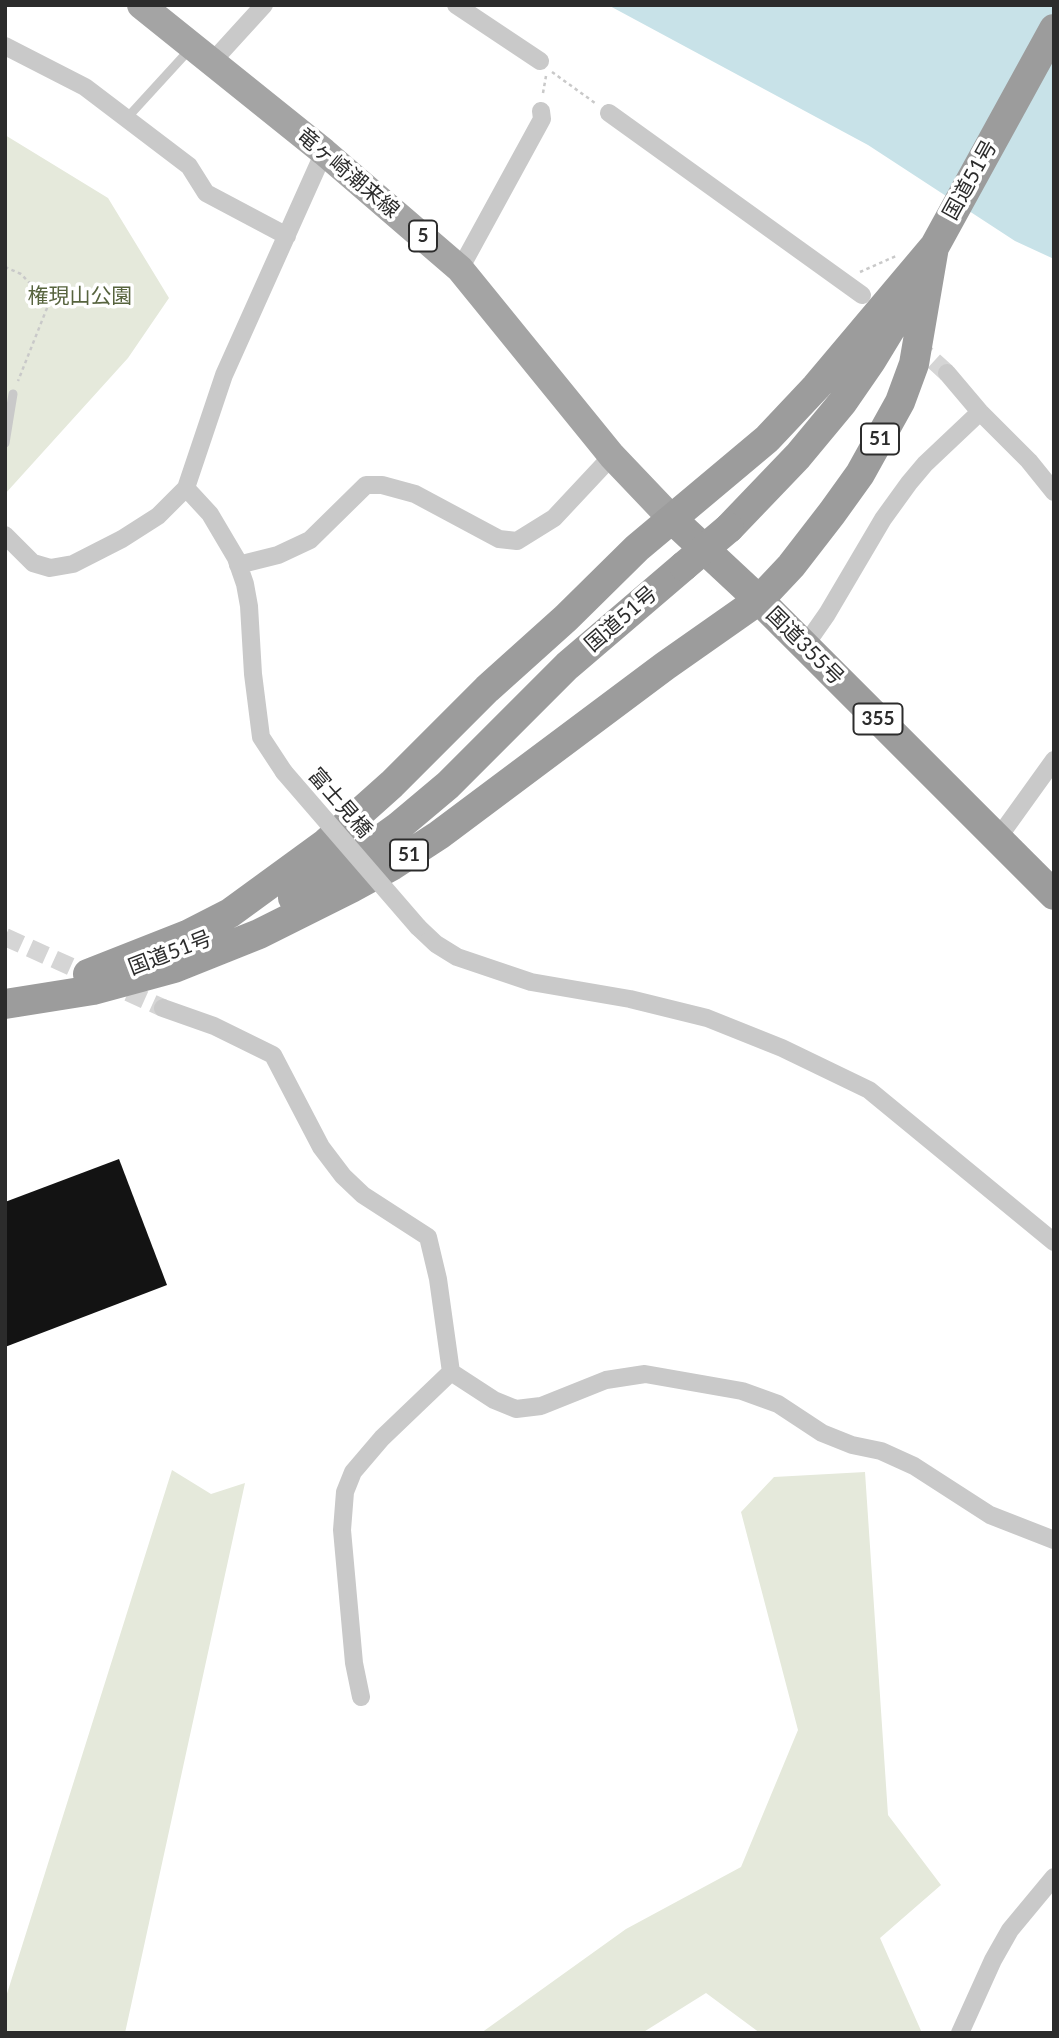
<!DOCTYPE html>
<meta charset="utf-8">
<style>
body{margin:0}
#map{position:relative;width:1059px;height:2038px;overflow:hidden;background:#fff;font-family:Lato,sans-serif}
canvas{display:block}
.frame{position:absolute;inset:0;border:7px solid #2c2c2c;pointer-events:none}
</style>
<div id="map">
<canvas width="1059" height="2038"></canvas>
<div class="frame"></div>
</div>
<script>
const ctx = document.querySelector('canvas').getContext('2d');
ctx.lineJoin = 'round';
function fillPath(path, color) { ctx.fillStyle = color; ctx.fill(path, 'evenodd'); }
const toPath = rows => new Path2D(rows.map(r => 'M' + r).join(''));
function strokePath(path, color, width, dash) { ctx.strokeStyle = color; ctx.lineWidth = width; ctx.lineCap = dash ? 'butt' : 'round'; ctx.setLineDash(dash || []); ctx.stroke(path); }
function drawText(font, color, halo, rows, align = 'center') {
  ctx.font = font + ' Lato,"Noto Sans JP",sans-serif'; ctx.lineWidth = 7; ctx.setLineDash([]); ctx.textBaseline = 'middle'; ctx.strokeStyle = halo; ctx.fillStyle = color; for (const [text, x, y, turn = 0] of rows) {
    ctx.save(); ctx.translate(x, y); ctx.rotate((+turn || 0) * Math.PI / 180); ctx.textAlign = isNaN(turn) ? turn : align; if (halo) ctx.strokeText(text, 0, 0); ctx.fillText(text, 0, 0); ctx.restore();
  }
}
fillPath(toPath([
 [5,135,108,198,169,298,128,358,5,494],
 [172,1470,211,1494,245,1483,125,2033,5,2033,5,2000],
 [865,1472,888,1815,941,1885,880,1938,922,2033,760,2033,706,1993,642,2033,481,2033,626,1929,741,1867,798,1730,741,1512,774,1477]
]), '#e5e9db');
fillPath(toPath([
 [608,5,1054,5,1054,259,1015,241,868,145]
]), '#c8e2e8');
fillPath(toPath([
 [119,1159,167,1285,5,1347,5,1202]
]), '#131313');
strokePath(toPath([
 [914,343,947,373],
 [5,937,163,1008]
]), '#d5d5d5', 18, [18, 9]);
strokePath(toPath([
 [552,72,595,103],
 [543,93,546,76],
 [5,267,21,274,49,303,18,381],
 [860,272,896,256]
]), '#c9c9c9', 2.5, [3.5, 3.5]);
strokePath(toPath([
 [126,119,191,48],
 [5,443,13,394]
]), '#c9c9c9', 9);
strokePath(toPath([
 [456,5,540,61],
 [5,46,85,87,189,166,206,193,287,236],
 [212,62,264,5],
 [609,113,862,295],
 [460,269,542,119,541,111],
 [947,373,980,412,1029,461,1054,492],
 [186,488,210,514,236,558,245,584,249,606,253,674,261,737,284,772],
 [5,535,33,563,50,568,73,564,122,539,158,516,186,488,224,375,324,152],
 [238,565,278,555,310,540,366,485,382,485,415,494,499,539,517,541,554,518,612,456],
 [804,647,827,614,883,519,909,483,925,464,980,412],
 [998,838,1054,760],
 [418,927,436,944,457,957,531,982,630,999,707,1018,782,1048,869,1090,1054,1242],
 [163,1008,214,1026,273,1055,321,1147,343,1176,363,1195,428,1237,438,1279,451,1372,494,1400,516,1409,541,1406,606,1380,645,1374,742,1391,778,1404,822,1433,852,1445,881,1451,914,1466,990,1515,1054,1540],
 [361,1697,354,1663,342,1530,345,1492,353,1472,382,1438,451,1372],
 [960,2033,993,1960,1010,1930,1054,1877]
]), '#c9c9c9', 18);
strokePath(toPath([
 [141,5,324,152,460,269,612,456,672,519]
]), '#a4a4a4', 28);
strokePath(toPath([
 [926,262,1054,29],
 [672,519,759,600,1054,895],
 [729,528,798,456,842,403,871,361,902,310],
 [293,898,348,863,398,827,448,785,567,666,684,566],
 [88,974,187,935,230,913,326,843,392,784,487,689,566,618,637,548,767,439,816,387,934,247],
 [5,1004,93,990,174,968,259,934,351,888,393,865,439,835,665,666,759,600,791,566,832,513,860,474,900,402,914,364,934,247]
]), '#9c9c9c', 30);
strokePath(toPath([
 [284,772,418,927]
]), '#c9c9c9', 18);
strokePath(toPath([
 [684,566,729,528]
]), '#9c9c9c', 30);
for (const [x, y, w] of [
 [423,236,28],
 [880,439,38],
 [878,719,49],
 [409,855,38]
]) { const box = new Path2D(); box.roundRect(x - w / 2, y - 15.5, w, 31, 5); ctx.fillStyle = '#fff'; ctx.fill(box); strokePath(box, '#2c2c2c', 2); }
drawText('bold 19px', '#2c2c2c', null, [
 ["5",423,236],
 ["51",880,439],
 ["355",878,719],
 ["51",409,855]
]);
drawText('21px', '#2c2c2c', '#fff', [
 ["竜ヶ崎潮来線",348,173,40],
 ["国道51号",970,180,-61],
 ["国道51号",621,619,-41],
 ["国道355号",805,646,45],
 ["富士見橋",340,803,49],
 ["国道51号",170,953,-21]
]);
drawText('21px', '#57643e', '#fff', [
 ["権現山公園",80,296]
]);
</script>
